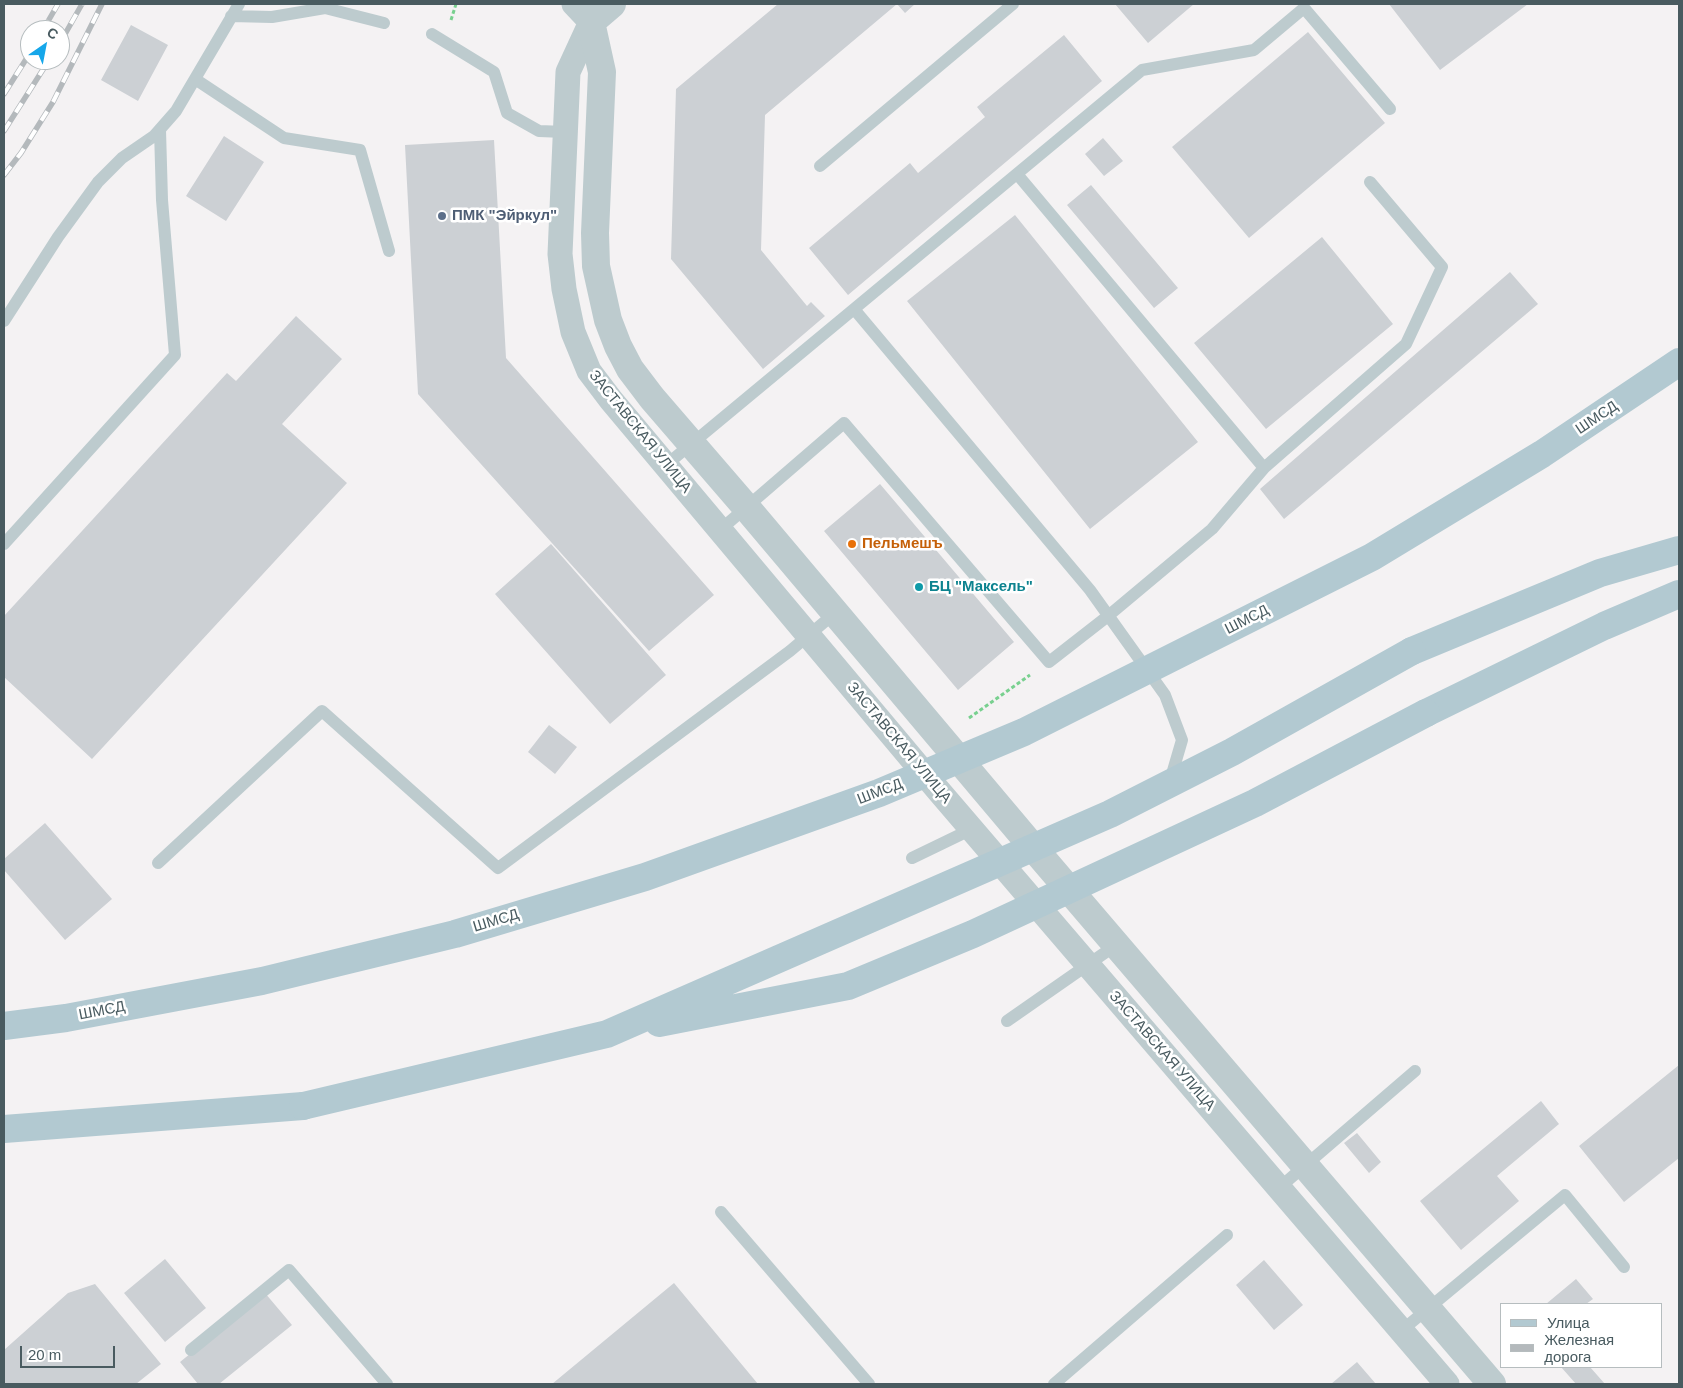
<!DOCTYPE html>
<meta charset="utf-8">
<style>
body{margin:0}
#map{position:relative;width:1683px;height:1388px;overflow:hidden;background:#f4f2f3;font-family:Arial,sans-serif}
canvas{display:block}
.frame{position:absolute;inset:0;border:5px solid #495b60;pointer-events:none}
.legend{position:absolute;left:1500px;top:1303px;width:162px;height:65px;box-sizing:border-box;background:#fff;border:1px solid #b6bdbf;margin:0;padding:6px 9px;list-style:none;font-size:15px;color:#495b60}
.legend li{display:flex;align-items:center;gap:10px;height:25px}
.legend b{width:25px;border:1px solid #b6bdbf}
.north{position:absolute;left:20px;top:20px;width:50px;height:50px;box-sizing:border-box;background:#fff;border:1px solid #b6bdbf;border-radius:50%;rotate:33deg;font-size:14px;font-weight:700;line-height:20px;text-align:center;color:#495b60}
.north::after{content:'';display:block;margin:auto;width:18px;height:22px;background:#16a7ea;clip-path:polygon(50% 0,100% 100%,50% 72%,0 100%)}
.scale{position:absolute;left:20px;top:1346px;width:95px;height:22px;box-sizing:border-box;border:2px solid #495b60;border-top:0;padding-left:6px;font-size:15px;line-height:18px;white-space:nowrap;color:#495b60;-webkit-text-stroke:4px #fff;paint-order:stroke}
</style>
<div id="map">
<canvas width="1683" height="1388"></canvas>
<div class="frame"></div>
<ul class="legend">
<li><b style="height:6px;background:#b2c9d1"></b>Улица</li>
<li><b style="height:6px;background:#b4b9bc"></b>Железная дорога</li>
</ul>
<div class="north">С</div>
<div class="scale">20 m</div>
</div>
<script>
const ctx = document.querySelector('canvas').getContext('2d');
ctx.lineJoin = 'round';
function fillPath(path, color) { ctx.fillStyle = color; ctx.fill(path, 'evenodd'); }
const toPath = rows => new Path2D(rows.map(r => 'M' + r).join(''));
function strokePath(path, color, width, dash) { ctx.strokeStyle = color; ctx.lineWidth = width; ctx.lineCap = dash ? 'butt' : 'round'; ctx.setLineDash(dash || []); ctx.stroke(path); }
function drawText(font, color, halo, rows, align = 'center') {
  ctx.font = font + ' Arial,sans-serif'; ctx.lineWidth = 5; ctx.setLineDash([]); ctx.textBaseline = 'middle'; ctx.strokeStyle = halo; ctx.fillStyle = color; for (const [text, x, y, turn = 0] of rows) {
    ctx.save(); ctx.translate(x, y); ctx.rotate((+turn || 0) * Math.PI / 180); ctx.textAlign = isNaN(turn) ? turn : align; if (halo) ctx.strokeText(text, 0, 0); ctx.fillText(text, 0, 0); ctx.restore();
  }
}
fillPath(toPath([
 [778,4,897,4,765,115,761,250,807,306,811,302,825,316,763,369,671,259,676,89],
 [897,4,915,4,905,13],
 [1115,4,1194,4,1148,43],
 [1389,4,1528,4,1440,70],
 [131,25,168,45,138,101,101,80],
 [1308,32,1385,123,1249,238,1172,147],
 [1064,35,1102,81,848,295,809,248,910,163,918,173,985,117,977,107],
 [224,136,264,162,226,221,186,196],
 [1103,138,1123,161,1104,176,1085,154],
 [494,140,506,358,714,595,649,651,418,394,405,145],
 [1091,185,1178,288,1154,308,1067,205],
 [1015,215,1198,442,1090,529,907,301],
 [1322,237,1393,324,1266,429,1194,343],
 [1510,272,1538,304,1284,519,1260,489],
 [296,316,342,359,282,424,347,483,92,759,4,677,4,616,227,373,236,381],
 [880,484,1014,642,958,690,824,531],
 [551,544,666,675,610,724,495,594],
 [549,725,577,747,555,774,528,752],
 [45,823,112,899,65,940,4,870,4,859],
 [1679,1065,1679,1158,1624,1202,1579,1146],
 [1541,1101,1559,1124,1497,1176,1519,1201,1461,1250,1420,1201],
 [1357,1133,1381,1162,1369,1173,1344,1143],
 [165,1259,206,1308,165,1342,124,1293],
 [1264,1260,1303,1305,1274,1330,1236,1285],
 [1576,1279,1593,1299,1586,1304,1546,1304],
 [674,1283,758,1384,552,1384],
 [95,1284,161,1364,136,1384,4,1384,4,1350,68,1293],
 [265,1293,292,1325,219,1384,198,1384,180,1362],
 [1357,1362,1376,1384,1331,1384],
 [1561,1367,1590,1367,1605,1384,1576,1384]
]), '#ccd0d4');
strokePath(toPath([
 [451,20,456,4],
 [969,718,1030,675]
]), '#78d08f', 3, [4, 2.5]);
strokePath(toPath([
 [231,16,272,17,325,8,384,23],
 [432,34,494,72,507,113,539,131,565,132],
 [195,79,284,138,360,150,389,251],
 [820,166,1013,4],
 [1017,174,1264,468],
 [854,309,1090,590,1165,695,1182,740,1170,781],
 [4,321,58,237,98,182,122,158,154,136,176,111,239,4],
 [666,465,1142,70,1254,50,1304,8,1390,109],
 [720,530,844,423,1049,662,1108,616,1212,529,1264,468,1406,344,1442,267,1370,182],
 [4,544,175,355,162,200,160,130],
 [912,858,972,829],
 [158,863,322,711,498,868,790,651,835,613],
 [1007,1021,1116,945],
 [1279,1188,1415,1071],
 [721,1212,869,1384],
 [1401,1331,1565,1195,1624,1267],
 [191,1350,289,1270,387,1384],
 [1054,1384,1227,1235]
]), '#bdcbce', 12);
strokePath(toPath([
 [574,4,591,22,568,72,560,254,564,289,573,332,589,371,611,400,938,790,1447,1384]
]), '#bdcbce', 25);
strokePath(toPath([
 [612,4,591,22,602,72,595,233,596,266,608,320,618,346,630,369,652,398,746,507,1036,851,1492,1384]
]), '#bdcbce', 28);
strokePath(toPath([
 [1412,651,1600,573,1679,550],
 [1426,713,1604,626,1679,594],
 [4,1129,303,1106]
]), '#b2c9d1', 28);
const rail = toPath([
 [43,30,58,4],
 [60,43,82,4],
 [4,94,30,53],
 [4,131,49,60],
 [4,175,21,153,53,102,102,4]
]);
strokePath(rail, '#b4b9bc', 5.5);
strokePath(rail, '#fff', 4, [11]);
strokePath(toPath([
 [659,1023,848,986,973,934,1255,803,1426,713],
 [4,1026,66,1018,262,981,455,934,645,877,879,793,1024,732,1372,557,1542,454,1679,362],
 [303,1106,607,1034,1110,814,1232,752,1412,651]
]), '#b2c9d1', 28);
for (const [x, y, r, color] of [
 [442,216,5,"#5c6f8a"],
 [852,544,5,"#e8710a"],
 [919,587,5,"#0f9aa8"]
]) { const dot = new Path2D(); dot.arc(x, y, r, 0, 2 * Math.PI); ctx.fillStyle = color; ctx.fill(dot); strokePath(dot, '#fff', 2); }
drawText('bold 15px', '#4e5e75', '#fff', [
 ["ПМК \"Эйркул\"",452,216]
], 'left');
drawText('15px', '#495b60', '#fff', [
 ["ШМСД",1597,418,-34],
 ["ЗАСТАВСКАЯ УЛИЦА",640,432,51],
 ["ШМСД",1247,620,-27],
 ["ЗАСТАВСКАЯ УЛИЦА",899,743,50],
 ["ШМСД",880,792,-21],
 ["ШМСД",496,921,-17],
 ["ШМСД",102,1011,-11],
 ["ЗАСТАВСКАЯ УЛИЦА",1162,1051,49]
]);
drawText('bold 15px', '#c56008', '#fff', [
 ["Пельмешъ",862,544]
], 'left');
drawText('bold 15px', '#0d838f', '#fff', [
 ["БЦ \"Максель\"",929,587]
], 'left');
</script>
